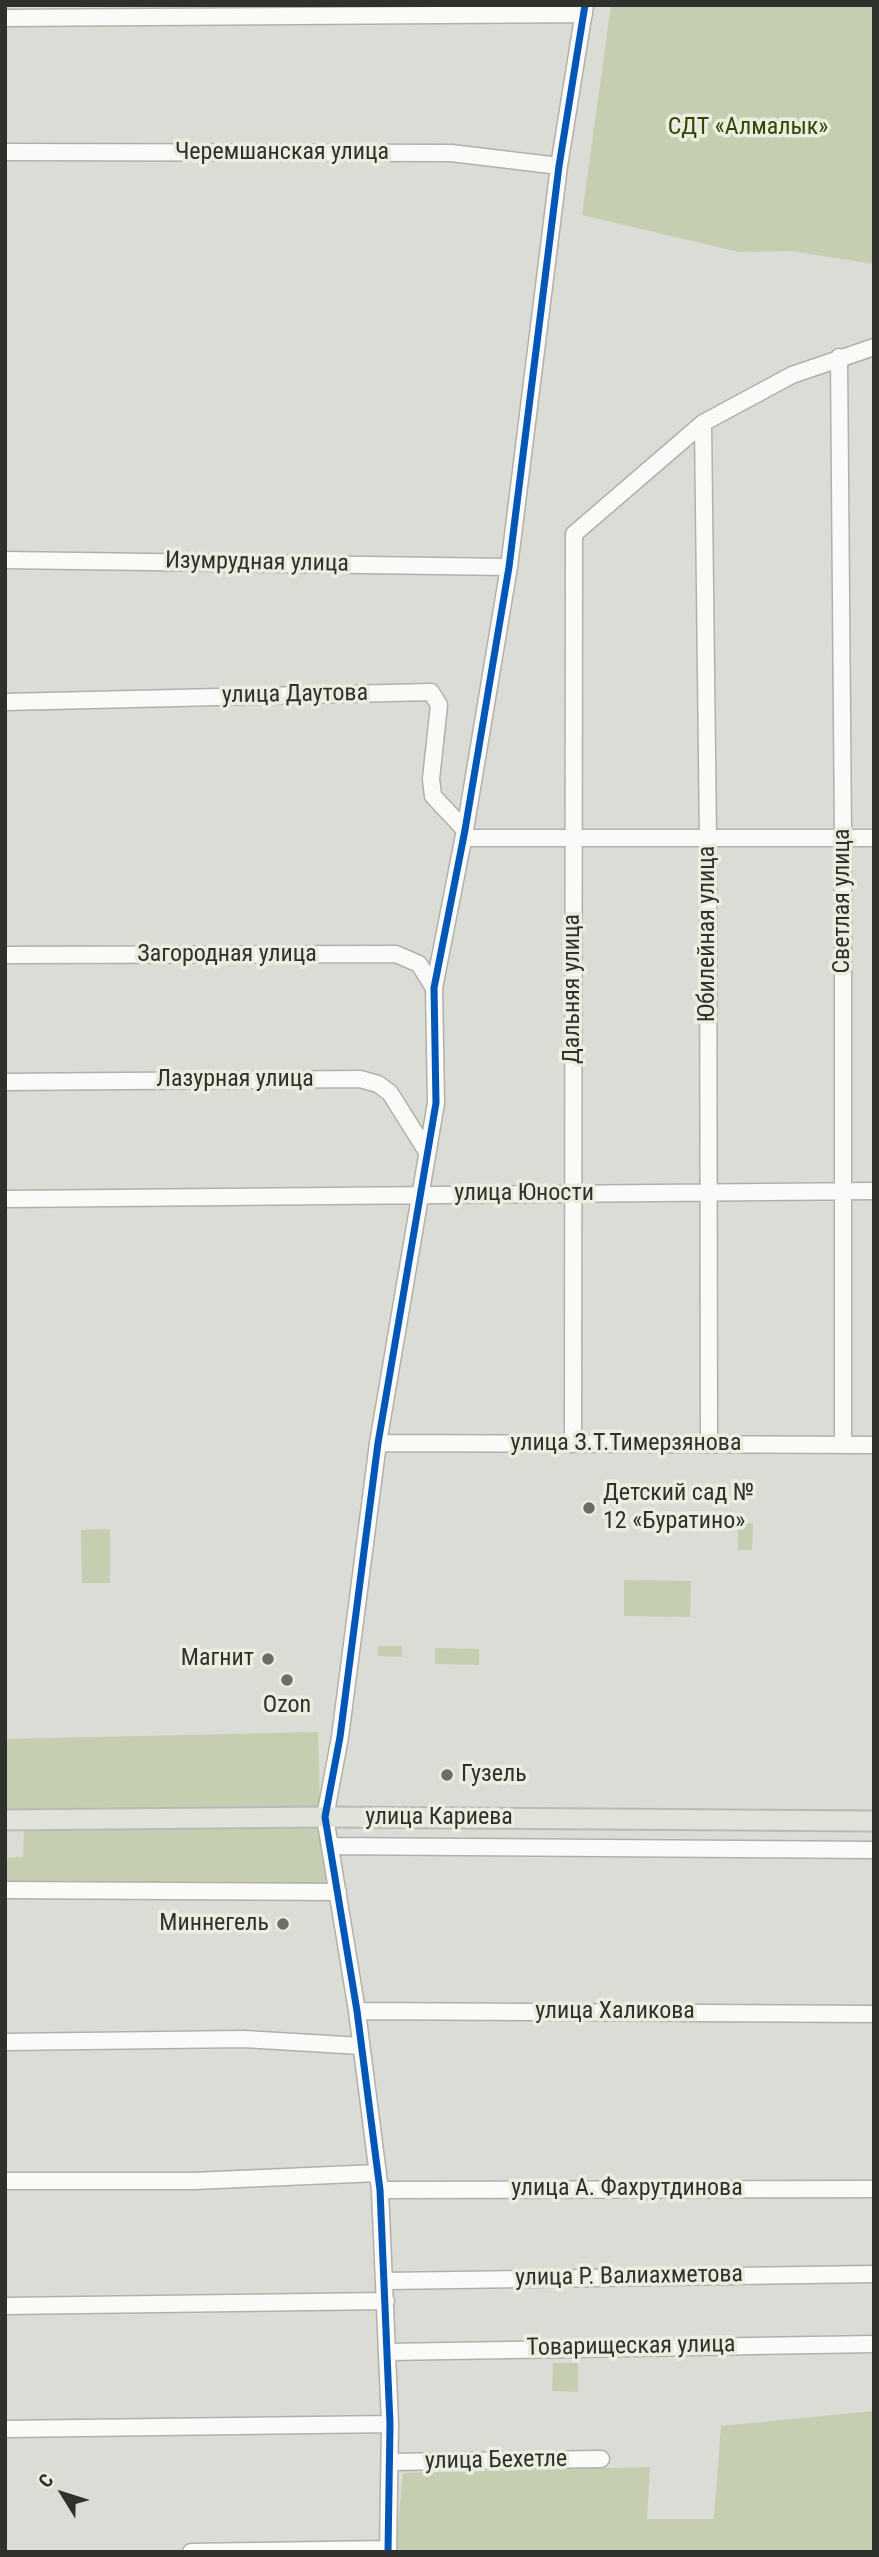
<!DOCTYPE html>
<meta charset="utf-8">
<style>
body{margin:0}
#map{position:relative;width:879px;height:2557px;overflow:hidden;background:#dbdcd6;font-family:"Roboto Condensed",sans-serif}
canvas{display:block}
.frame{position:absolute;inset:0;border:7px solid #2f312c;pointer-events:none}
.north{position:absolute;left:28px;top:2459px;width:70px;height:70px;-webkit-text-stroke:5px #e9eedf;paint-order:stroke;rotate:308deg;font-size:19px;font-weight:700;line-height:28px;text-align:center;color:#2f312c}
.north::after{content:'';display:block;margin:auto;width:24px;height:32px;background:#2f312c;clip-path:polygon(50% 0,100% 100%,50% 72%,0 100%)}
</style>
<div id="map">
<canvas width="879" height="2557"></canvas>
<div class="frame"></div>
<div class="north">С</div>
</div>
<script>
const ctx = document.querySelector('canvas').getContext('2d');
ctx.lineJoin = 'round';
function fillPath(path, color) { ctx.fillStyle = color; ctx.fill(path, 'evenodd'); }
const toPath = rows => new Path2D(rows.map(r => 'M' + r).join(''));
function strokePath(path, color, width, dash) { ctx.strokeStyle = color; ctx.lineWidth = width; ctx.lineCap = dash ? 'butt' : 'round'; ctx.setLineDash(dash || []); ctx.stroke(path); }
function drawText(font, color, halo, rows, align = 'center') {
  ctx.font = font + ' "Roboto Condensed",sans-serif'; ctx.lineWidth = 7; ctx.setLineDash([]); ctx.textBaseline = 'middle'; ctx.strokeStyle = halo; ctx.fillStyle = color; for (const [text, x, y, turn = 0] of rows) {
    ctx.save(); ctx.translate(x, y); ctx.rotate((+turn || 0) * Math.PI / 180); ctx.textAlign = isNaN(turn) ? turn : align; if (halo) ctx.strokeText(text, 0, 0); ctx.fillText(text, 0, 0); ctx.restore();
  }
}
fillPath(toPath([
 [611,5,874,5,874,264,791,251,739,252,582,215],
 [738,1523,753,1523,752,1550,738,1550],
 [110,1529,110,1583,82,1583,81,1530],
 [624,1580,691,1581,690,1617,624,1616],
 [378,1646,402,1646,402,1657,378,1656],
 [435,1648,479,1649,479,1665,435,1664],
 [318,1732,320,1808,5,1810,5,1739],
 [319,1826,331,1884,53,1885,5,1882,5,1858,23,1857,24,1830],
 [553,2363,578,2363,578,2392,552,2391],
 [874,2411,874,2552,395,2552,403,2473,650,2467,647,2519,714,2519,721,2426]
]), '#c6ceb2');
const minor = toPath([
 [5,18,584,14],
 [5,152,451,153,559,166],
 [839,357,843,838,843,1445],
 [703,423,708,839,709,1444],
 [5,560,509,567],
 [5,702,431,692,439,705,431,779,433,796,465,830],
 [464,838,874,838],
 [5,955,396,954,419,964,434,988],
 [5,1082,360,1079,378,1084,390,1093,427,1152],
 [5,1199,874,1191],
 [378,1443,874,1445],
 [573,1444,574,534,703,423,792,375,874,347],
 [330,1846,874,1850],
 [5,1890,338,1892],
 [357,2011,874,2014],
 [5,2042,244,2039,361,2046],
 [5,2181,193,2181,378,2173],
 [380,2190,874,2189],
 [385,2281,874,2274],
 [5,2306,386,2301],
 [388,2352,874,2344],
 [5,2429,390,2424],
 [390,2462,601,2459],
 [191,2552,388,2549],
 [388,2552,390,2424,380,2190,357,2011,325,1817,340,1737,378,1443,436,1103,434,988,465,830,509,567,559,166,585,5]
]);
const major = toPath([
 [5,1820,325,1817,874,1821]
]);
strokePath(minor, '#b0b1ac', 19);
strokePath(major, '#b9bab7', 23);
strokePath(minor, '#fafaf9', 16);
strokePath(major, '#e0e3d9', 19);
strokePath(toPath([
 [388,2552,390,2424,380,2190,357,2011,325,1817,340,1737,378,1443,436,1103,434,988,465,830,509,567,559,166,585,5]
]), '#0057b8', 7);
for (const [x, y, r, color] of [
 [589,1508,7,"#6b6d68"],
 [268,1659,7,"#6b6d68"],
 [287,1680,7,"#6b6d68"],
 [447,1775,7,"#6b6d68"],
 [283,1924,7,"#6b6d68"]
]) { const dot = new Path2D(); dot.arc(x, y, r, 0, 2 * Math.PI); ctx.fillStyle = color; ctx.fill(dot); strokePath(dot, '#e9eedf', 2.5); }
drawText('24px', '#374408', '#e9eedf', [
 ["СДТ «Алмалык»",748,128]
]);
drawText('24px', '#2f312c', '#e9eedf', [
 ["Черемшанская улица",282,153],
 ["Изумрудная улица",257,563,1],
 ["улица Даутова",295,695,-1],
 ["Светлая улица",843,901,-90],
 ["Юбилейная улица",708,934,-90],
 ["Загородная улица",227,955],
 ["Дальняя улица",573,989,-90],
 ["Лазурная улица",235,1080],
 ["улица Юности",524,1194],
 ["улица З.Т.Тимерзянова",626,1444],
 ["улица Кариева",439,1818],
 ["улица Халикова",615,2012],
 ["улица А. Фахрутдинова",627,2189],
 ["улица Р. Валиахметова",629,2277,-1],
 ["Товарищеская улица",631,2347,-1],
 ["улица Бехетле",496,2461,-1]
]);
drawText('24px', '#2f312c', '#e9eedf', [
 ["Детский сад №",603,1494],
 ["12 «Буратино»",603,1522],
 ["Магнит",254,1659,"right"],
 ["Ozon",287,1706,"center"],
 ["Гузель",461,1775],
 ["Миннегель",269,1924,"right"]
], 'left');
</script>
